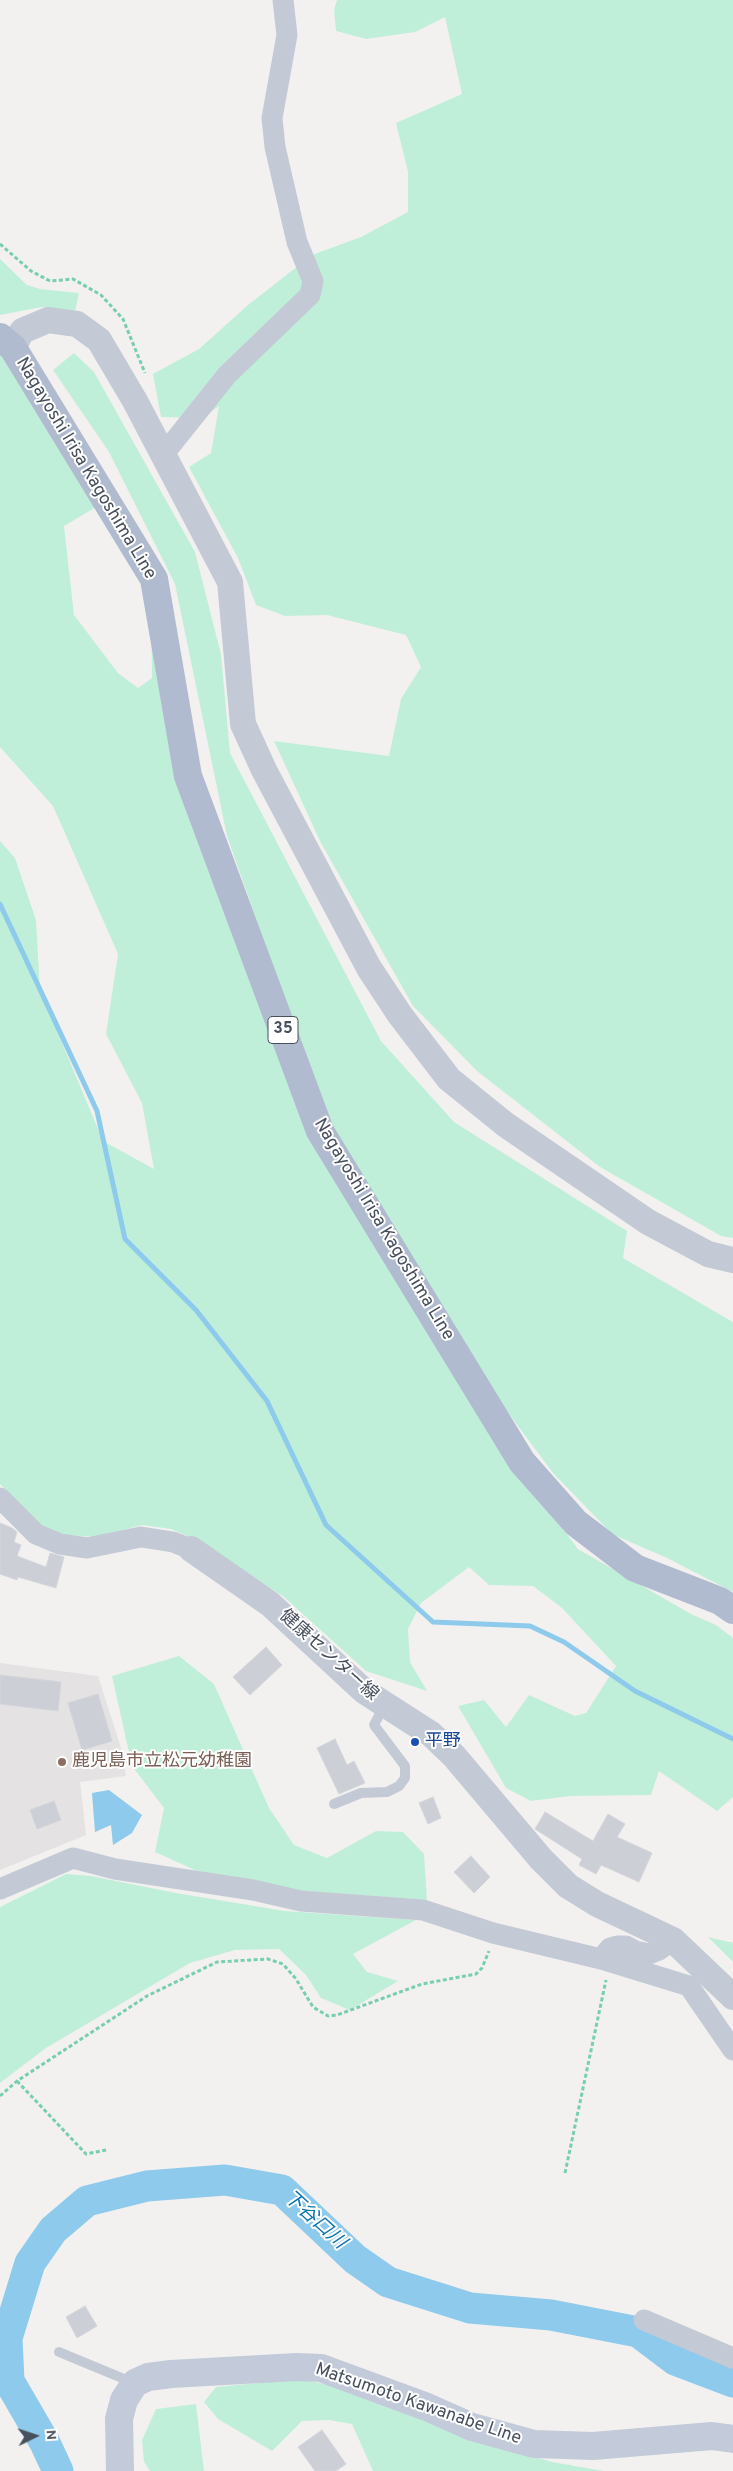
<!DOCTYPE html>
<meta charset="utf-8">
<style>
body{margin:0}
#map{position:relative;width:733px;height:2471px;overflow:hidden;background:#f3f1f0;font-family:Overpass,sans-serif}
canvas{display:block}
.north{position:absolute;left:10px;top:2411px;width:50px;height:50px;-webkit-text-stroke:4px #fff;paint-order:stroke;rotate:86deg;font-size:14px;font-weight:700;line-height:20px;text-align:center;color:#48505e}
.north::after{content:'';display:block;margin:auto;width:18px;height:22px;background:#48505e;clip-path:polygon(50% 0,100% 100%,50% 72%,0 100%)}
</style>
<div id="map">
<canvas width="733" height="2471"></canvas>
<div class="north">N</div>
</div>
<script>
const ctx = document.querySelector('canvas').getContext('2d');
ctx.lineJoin = 'round';
function fillPath(path, color) { ctx.fillStyle = color; ctx.fill(path, 'evenodd'); }
const toPath = rows => new Path2D(rows.map(r => 'M' + r).join(''));
function strokePath(path, color, width, dash) { ctx.strokeStyle = color; ctx.lineWidth = width; ctx.lineCap = dash ? 'butt' : 'round'; ctx.setLineDash(dash || []); ctx.stroke(path); }
function drawText(font, color, halo, rows, align = 'center') {
  ctx.font = font + ' Overpass,"Noto Sans JP",sans-serif'; ctx.lineWidth = 4; ctx.setLineDash([]); ctx.textBaseline = 'middle'; ctx.strokeStyle = halo; ctx.fillStyle = color; for (const [text, x, y, turn = 0] of rows) {
    ctx.save(); ctx.translate(x, y); ctx.rotate((+turn || 0) * Math.PI / 180); ctx.textAlign = isNaN(turn) ? turn : align; if (halo) ctx.strokeText(text, 0, 0); ctx.fillText(text, 0, 0); ctx.restore();
  }
}
fillPath(toPath([
 [0,1663,98,1676,121,1748,126,1776,80,1782,86,1835,0,1870]
]), '#e4e2e2');
fillPath(toPath([
 [337,0,733,0,733,1238,721,1236,600,1167,477,1071,413,1006,321,843,274,741,389,756,401,699,421,667,406,635,327,615,285,616,256,605,238,558,189,467,211,453,219,406,203,418,161,417,153,374,199,349,248,305,312,255,361,237,408,212,408,172,396,123,462,94,445,17,415,32,366,39,336,31,334,10],
 [0,259,27,285,40,289,79,293,75,311,42,307,0,315],
 [0,350,98,506,64,526,74,615,118,673,138,688,152,678,151,597,180,784,315,1148,495,1437,578,1549,691,1614,716,1625,733,1638,733,1797,717,1811,659,1771,651,1795,570,1796,531,1801,506,1788,458,1706,484,1700,506,1727,529,1695,575,1716,586,1713,616,1666,562,1608,533,1586,489,1585,469,1567,421,1603,408,1629,410,1662,427,1691,366,1671,284,1597,197,1540,171,1529,142,1525,96,1537,66,1535,38,1524,0,1484,0,841,15,858,36,920,40,990,103,1141,154,1169,142,1103,106,1034,118,954,53,806,0,747],
 [74,353,94,372,195,552,221,654,230,753,381,1041,454,1122,627,1231,623,1258,733,1322,733,1592,667,1558,612,1534,553,1473,471,1363,326,1118,227,836,175,584,109,452,53,370],
 [179,1656,214,1684,269,1808,294,1845,327,1858,376,1831,403,1832,424,1854,427,1900,303,1891,197,1871,155,1852,164,1808,132,1766,112,1676],
 [66,1874,91,1876,176,1893,285,1911,416,1920,353,1954,367,1972,398,1981,350,2010,321,1998,306,1975,279,1949,235,1950,190,1963,46,2048,0,2083,0,1907],
 [708,1937,733,1943,733,1962],
 [301,2379,347,2389,472,2438,552,2462,604,2471,373,2471,352,2424,329,2420,302,2421,272,2451,218,2419,204,2402,216,2387],
 [196,2404,204,2471,150,2471,144,2462,142,2440,156,2409]
]), '#c0efd9');
fillPath(toPath([
 [109,1790,142,1815,132,1833,113,1845,111,1825,95,1832,92,1793]
]), '#8dcaec');
strokePath(toPath([
 [0,904,97,1111,125,1239,196,1310,267,1401,326,1525,433,1622,530,1626,564,1642,635,1691,733,1739]
]), '#8dcaec', 5);
strokePath(toPath([
 [58,2471,45,2443,9,2381,7,2338,30,2263,53,2230,87,2201,147,2186,225,2180,282,2190,355,2259,388,2282,470,2308,551,2315,638,2332,675,2360,733,2382]
]), '#8dcaec', 31);
const building = toPath([
 [0,1523,12,1528,17,1532,14,1542,21,1545,17,1556,46,1567,50,1553,64,1557,56,1588,18,1577,17,1580,0,1574,0,1523],
 [266,1647,282,1665,250,1695,233,1677,266,1647],
 [0,1675,61,1682,58,1711,0,1704,0,1675],
 [98,1694,112,1741,82,1750,68,1703,98,1694],
 [335,1739,347,1765,354,1761,365,1783,339,1794,317,1748,335,1739],
 [433,1797,441,1818,428,1824,419,1803,433,1797],
 [54,1801,61,1820,37,1829,30,1810,54,1801],
 [545,1812,593,1841,608,1814,625,1824,617,1837,652,1853,639,1882,601,1865,596,1874,579,1865,582,1859,535,1829,545,1812],
 [471,1856,490,1877,474,1893,454,1872,471,1856],
 [85,2306,97,2326,77,2338,66,2317,85,2306],
 [322,2430,346,2464,336,2471,315,2471,298,2447,322,2430]
]);
fillPath(building, '#cccfd6');
strokePath(building, '#d4d5dc', 1);
strokePath(toPath([
 [0,244,31,271,50,281,73,279,101,295,123,319,145,373],
 [17,2081,86,2154,106,2150],
 [0,2096,17,2081,147,1996,217,1962,268,1959,283,1964,296,1979,313,2007,328,2016,337,2015,422,1984,476,1974,482,1968,489,1951],
 [565,2173,606,1980]
]), '#77ceb0', 3, [4, 2.5]);
strokePath(toPath([
 [334,1804,361,1793,387,1792,399,1786,405,1778,405,1766,374,1725,384,1706],
 [59,2352,134,2383]
]), '#c4cad5', 10);
strokePath(toPath([
 [163,455,227,375,310,295,313,281,297,242,275,147,272,118,287,35,283,0],
 [0,1498,36,1534,60,1544,87,1548,141,1537,173,1542,191,1549],
 [0,1889,73,1858,115,1869,253,1890,301,1901,423,1910,493,1933,601,1959,689,1986,733,2050],
 [601,1959,610,1948,617,1946,626,1946,635,1951,649,1954,659,1950,673,1940],
 [644,2320,733,2358]
]), '#c4cad5', 21);
strokePath(toPath([
 [13,348,22,331,48,320,77,324,99,340,135,401,230,582,243,724,264,770,369,968,400,1015,449,1079,506,1125,648,1222,708,1254,733,1260],
 [191,1549,270,1604,364,1691,431,1734,454,1756,541,1859,568,1886,597,1904,673,1940,733,1997]
]), '#c4cad5', 26);
strokePath(toPath([
 [120,2471,119,2419,124,2400,135,2383,148,2377,171,2374,297,2367,321,2368,427,2407,472,2427,534,2444,593,2446,712,2436,733,2439]
]), '#c3cad9', 28);
strokePath(toPath([
 [0,337,13,348,154,579,188,776,320,1131,522,1462,576,1523,635,1568,720,1601,733,1610]
]), '#b0bbcf', 28);
for (const [x, y, r, color] of [
 [415,1742,5,"#1a4fb4"],
 [62,1762,5,"#8d6e63"]
]) { const dot = new Path2D(); dot.arc(x, y, r, 0, 2 * Math.PI); ctx.fillStyle = color; ctx.fill(dot); strokePath(dot, '#fff', 2); }
for (const [x, y, w] of [
 [283,1030,30]
]) { const box = new Path2D(); box.roundRect(x - w / 2, y - 13.5, w, 27, 4); ctx.fillStyle = '#fff'; ctx.fill(box); strokePath(box, '#48505e', 1); }
drawText('bold 16px', '#48505e', null, [
 ["35",283,1030]
]);
drawText('18px', '#48505e', '#fff', [
 ["Nagayoshi Irisa Kagoshima Line",85,469,59],
 ["Nagayoshi Irisa Kagoshima Line",383,1230,59],
 ["健康センター線",328,1656,42],
 ["Matsumoto Kawanabe Line",418,2405,19]
]);
drawText('18px', '#164399', '#fff', [
 ["平野",425,1742]
], 'left');
drawText('18px', '#785e54', '#fff', [
 ["鹿児島市立松元幼稚園",72,1762]
], 'left');
drawText('italic 19px', '#0d74ac', '#fff', [
 ["下谷口川",314,2221,42]
]);
</script>
